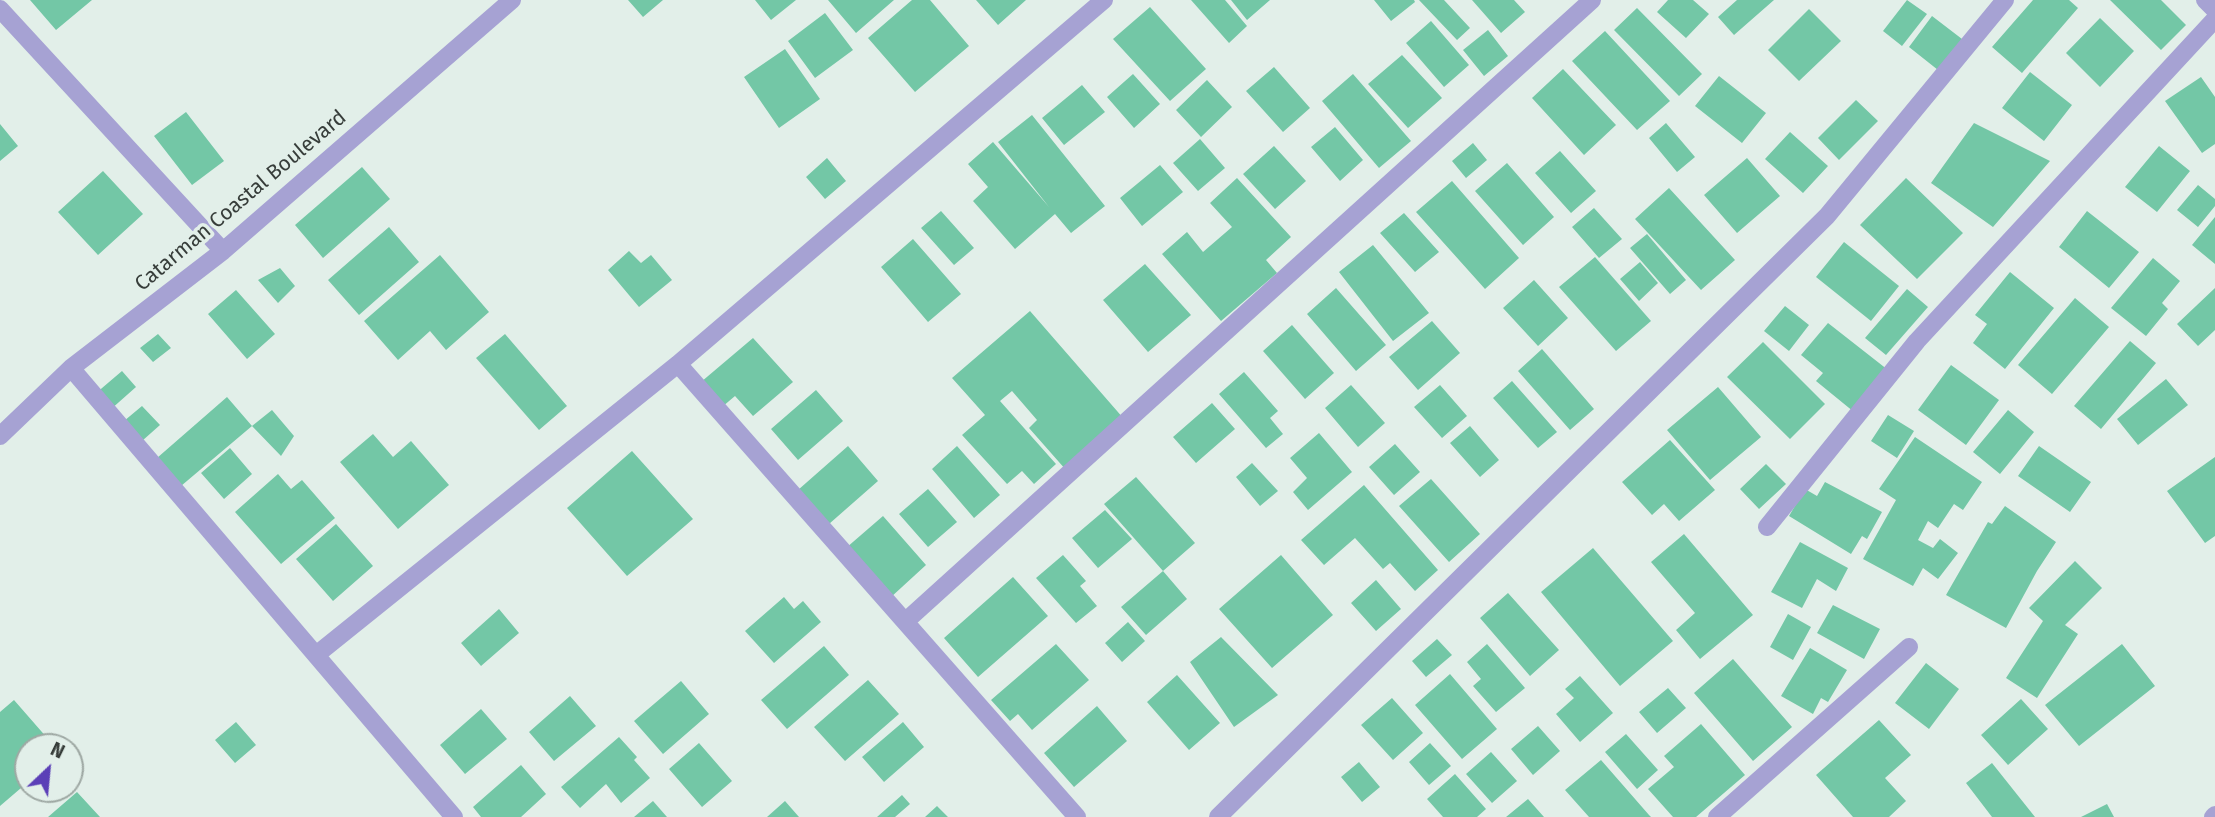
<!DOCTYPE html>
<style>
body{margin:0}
#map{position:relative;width:2215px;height:817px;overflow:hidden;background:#e2efe9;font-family:"Fira Sans",sans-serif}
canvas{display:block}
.north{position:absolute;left:14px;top:733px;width:70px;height:70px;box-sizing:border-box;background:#e2efe9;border:2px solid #9ea8a3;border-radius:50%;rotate:26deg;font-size:19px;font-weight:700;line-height:28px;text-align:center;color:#373d3a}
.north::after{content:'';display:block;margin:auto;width:24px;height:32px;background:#5b3fb7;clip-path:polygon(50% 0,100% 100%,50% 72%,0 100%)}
</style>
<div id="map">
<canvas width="2215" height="817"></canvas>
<div class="north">N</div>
</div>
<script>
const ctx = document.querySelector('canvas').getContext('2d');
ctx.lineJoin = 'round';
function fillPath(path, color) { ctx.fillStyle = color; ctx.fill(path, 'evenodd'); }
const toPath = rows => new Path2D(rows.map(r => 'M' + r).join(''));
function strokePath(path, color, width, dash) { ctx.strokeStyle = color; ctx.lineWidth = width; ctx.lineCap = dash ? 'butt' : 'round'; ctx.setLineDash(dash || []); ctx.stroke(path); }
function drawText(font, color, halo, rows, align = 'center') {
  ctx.font = font + ' "Fira Sans",sans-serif'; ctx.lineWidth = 7; ctx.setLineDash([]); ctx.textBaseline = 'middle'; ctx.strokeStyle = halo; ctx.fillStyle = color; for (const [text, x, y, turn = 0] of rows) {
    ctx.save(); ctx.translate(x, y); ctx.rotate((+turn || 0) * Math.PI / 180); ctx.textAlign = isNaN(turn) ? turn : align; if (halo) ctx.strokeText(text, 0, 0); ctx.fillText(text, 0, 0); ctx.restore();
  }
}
fillPath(toPath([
 [30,0,92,0,56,30],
 [628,0,663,0,643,17],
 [755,0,796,0,771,20],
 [828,0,894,0,856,33],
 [912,0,930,0,969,46,915,92,868,38],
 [976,0,1026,0,998,25],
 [1191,0,1225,0,1247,26,1229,43],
 [1231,0,1270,0,1247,20],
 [1374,0,1414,0,1415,2,1391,21],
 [1419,0,1444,0,1470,28,1457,40],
 [1472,0,1514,0,1525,12,1501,33],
 [1668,0,1693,0,1709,14,1686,38,1657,12],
 [1737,0,1774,0,1734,35,1718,17],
 [1907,0,1927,14,1902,46,1883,31],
 [2033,0,2069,0,2078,8,2022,73,1992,47],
 [2110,0,2161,0,2186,25,2161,50],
 [1150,7,1206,69,1170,101,1113,39],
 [1637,8,1702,74,1679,96,1614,30],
 [1809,9,1841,41,1799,81,1768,50],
 [825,13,853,50,815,78,788,41],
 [1932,16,1962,39,1938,70,1909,47],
 [2100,18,2134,51,2100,87,2066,53],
 [1431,21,1469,65,1444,87,1406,43],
 [1488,30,1508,56,1484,76,1463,50],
 [1605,31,1670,101,1637,130,1572,61],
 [785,49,820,99,779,128,744,77],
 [1402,55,1442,98,1408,128,1368,84],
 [1274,67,1310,108,1283,132,1246,91],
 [1563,69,1616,125,1584,155,1532,98],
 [2030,72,2072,105,2044,141,2002,108],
 [1133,74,1160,104,1134,128,1107,97],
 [1353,74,1411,141,1379,168,1322,101],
 [1719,76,1766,113,1742,143,1695,106],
 [2201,77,2215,97,2215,144,2202,153,2165,101],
 [1207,80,1232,107,1201,137,1176,110],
 [1082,85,1105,112,1064,145,1042,118],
 [1856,100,1878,121,1839,160,1818,138],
 [186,112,224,161,192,185,154,136],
 [1032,115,1105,206,1071,233,1055,214,1015,249,973,201,988,187,968,164,993,142,1049,207,998,142],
 [1666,123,1695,157,1677,172,1649,138],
 [1974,123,2050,161,1993,227,1931,183],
 [0,124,18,146,0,161],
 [1335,127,1363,160,1340,181,1311,147],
 [1790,132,1828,166,1803,193,1765,159],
 [1200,139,1225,168,1198,191,1173,163],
 [1473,143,1487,160,1466,178,1452,161],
 [1274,146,1306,181,1275,209,1243,174],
 [2159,146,2190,171,2157,212,2125,187],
 [1560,151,1596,191,1571,213,1535,173],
 [827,158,846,181,825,199,806,177],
 [1747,158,1780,196,1737,233,1704,195],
 [1507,163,1554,217,1523,245,1475,191],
 [1160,165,1183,192,1142,226,1120,198],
 [362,167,390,199,323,258,295,225],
 [103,171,143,214,98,255,58,212],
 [1237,178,1291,237,1266,260,1277,273,1221,321,1162,254,1187,232,1203,252,1232,227,1210,203],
 [1906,178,1963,233,1917,279,1860,225],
 [1452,181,1519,258,1485,289,1416,212],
 [2198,185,2215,199,2215,206,2198,227,2177,210],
 [1669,188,1735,260,1701,290,1635,219],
 [1594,208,1622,239,1599,258,1572,227],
 [941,211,974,248,954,265,921,228],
 [2087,211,2139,252,2109,288,2059,247],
 [1404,213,1439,252,1415,272,1380,233],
 [2215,217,2215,264,2192,245],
 [389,227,419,262,359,315,328,280],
 [1647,234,1686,280,1670,294,1630,248],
 [913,239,961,294,928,322,881,267],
 [1844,242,1899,286,1871,321,1816,277],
 [1373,245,1429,313,1393,341,1339,272],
 [629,251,641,263,651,255,672,280,639,307,608,270],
 [440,255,489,312,446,350,430,331,398,360,364,321],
 [1595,257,1651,321,1616,351,1559,287],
 [2153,258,2180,281,2162,303,2168,309,2146,336,2111,308],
 [1640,262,1658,283,1639,301,1620,279],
 [1145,264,1191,315,1148,352,1103,300],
 [280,268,295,286,278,303,258,280],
 [2010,272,2054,308,2005,369,1973,343,1987,324,1975,315],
 [1534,280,1568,318,1538,346,1503,308],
 [1336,288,1386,345,1356,371,1307,314],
 [2215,288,2215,330,2198,346,2177,324],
 [1907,289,1928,307,1886,355,1865,338],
 [236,290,275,334,247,359,208,314],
 [2075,298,2109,327,2052,394,2018,365],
 [1785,306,1809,325,1789,351,1764,331],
 [1030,311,1124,419,1066,470,1029,428,1037,420,1012,391,1000,401,1056,464,1034,484,1022,471,1007,484,962,435,985,415,952,378],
 [1432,321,1460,353,1418,390,1389,357],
 [1828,323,1888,370,1854,412,1816,381,1823,373,1801,355],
 [1292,325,1334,373,1305,399,1263,351],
 [158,334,171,348,153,362,140,348],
 [505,334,567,406,539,430,476,358],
 [753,338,793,382,753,416,735,396,722,407,701,382],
 [2130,341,2156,363,2101,429,2074,406],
 [1763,342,1825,404,1790,439,1727,377],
 [1542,349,1594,409,1570,430,1518,371],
 [1951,365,1999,400,1966,445,1918,410],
 [122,371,136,387,110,410,95,394],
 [1244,372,1278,411,1270,418,1283,434,1266,448,1219,394],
 [2166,379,2188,405,2138,445,2117,419],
 [1512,381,1557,432,1538,448,1493,398],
 [1351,385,1385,423,1358,447,1325,408],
 [1440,385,1467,416,1442,438,1414,407],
 [1718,387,1761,437,1710,480,1667,430],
 [816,390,843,421,798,460,771,429],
 [227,397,252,426,181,486,157,458],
 [1212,403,1235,429,1196,463,1173,437],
 [142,406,160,425,142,441,124,421],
 [272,410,294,436,281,456,252,426],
 [2008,410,2034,432,2000,474,1973,452],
 [1888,415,1914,431,1897,458,1871,441],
 [1470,426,1499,460,1480,477,1450,443],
 [1319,433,1352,472,1308,510,1293,492,1307,478,1290,458],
 [373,434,393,457,411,441,449,485,398,529,340,462],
 [1915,437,1982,482,1963,510,1954,504,1938,528,1928,521,1918,540,1933,548,1940,539,1958,553,1938,579,1923,568,1913,586,1863,559,1896,500,1879,489],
 [1670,440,1715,490,1679,521,1664,504,1652,515,1622,482],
 [1395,444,1420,472,1394,495,1369,467],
 [848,446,878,481,829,524,798,490],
 [957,446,1000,495,974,518,932,469],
 [2039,446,2091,482,2070,512,2018,476],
 [230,448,252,474,224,499,201,473],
 [632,451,693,519,627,576,567,508],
 [2215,457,2215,536,2205,543,2167,491],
 [1252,463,1278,491,1260,506,1236,477],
 [1766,464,1786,484,1759,509,1740,489],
 [278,474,291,489,302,480,335,518,281,564,235,512],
 [1136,477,1195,543,1163,571,1104,504],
 [1431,479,1480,534,1449,562,1399,506],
 [1825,482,1882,512,1867,539,1862,536,1851,554,1789,516,1805,489,1817,496],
 [1364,485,1438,570,1415,591,1390,563,1383,569,1355,538,1324,565,1301,540],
 [928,489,957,522,928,547,899,514],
 [2005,506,2056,542,2037,571,2006,628,1946,595,1988,522,1992,524],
 [1105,510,1132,539,1098,568,1072,538],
 [883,516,926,565,890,598,846,548],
 [336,524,373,566,333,601,296,559],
 [1684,534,1753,615,1700,659,1676,630,1695,613,1651,562],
 [1800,542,1848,568,1836,591,1817,579,1802,608,1771,592],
 [1593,548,1673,641,1620,686,1541,592],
 [1063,555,1086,581,1080,586,1097,606,1076,623,1036,578],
 [1281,555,1333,615,1272,668,1219,609],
 [2075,561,2102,588,2065,625,2078,634,2037,698,2006,678,2043,621,2029,608],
 [1163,571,1187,599,1146,635,1121,607],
 [1013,577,1048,616,978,677,944,638],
 [1376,580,1401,609,1376,631,1351,603],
 [1508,593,1559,650,1530,676,1480,618],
 [784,597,794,609,803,601,821,622,774,663,745,631],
 [1833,605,1880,629,1864,659,1817,633],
 [499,609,519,633,481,666,461,643],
 [1788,614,1811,627,1793,660,1770,647],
 [1128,622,1145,641,1122,662,1105,643],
 [1221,637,1278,695,1234,727,1190,662],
 [1437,639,1452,655,1426,677,1412,661],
 [1056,644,1089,680,1032,730,1018,714,1010,721,991,700],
 [1487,644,1525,688,1496,712,1473,686,1481,679,1467,662],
 [2122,644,2155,686,2079,746,2045,705],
 [824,646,849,675,787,729,761,700],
 [1810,648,1847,670,1828,702,1821,698,1813,714,1781,696],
 [1733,659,1792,727,1753,761,1694,693],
 [1926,663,1959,689,1929,729,1895,703],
 [1450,674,1497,729,1462,759,1415,705],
 [1177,675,1220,723,1189,750,1147,702],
 [1580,676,1613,713,1580,742,1556,714,1574,698,1565,689],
 [868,680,899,714,845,761,814,727],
 [681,681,709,714,663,754,634,721],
 [1668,688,1686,708,1657,733,1639,712],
 [570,696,596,726,554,761,529,732],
 [1392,698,1423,733,1393,760,1361,725],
 [2021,699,2048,729,2008,765,1981,735],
 [14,700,55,747,28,747,28,782,0,806,0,712],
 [1097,706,1127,741,1074,787,1044,753],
 [481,709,507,739,465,774,440,745],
 [1879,720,1911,755,1885,778,1906,801,1889,817,1853,817,1816,775],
 [236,722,256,745,235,763,215,740],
 [903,722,924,747,884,782,862,757],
 [1701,724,1745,775,1696,817,1673,817,1648,789,1674,767,1664,756],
 [1538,726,1560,751,1533,775,1511,749],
 [1626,734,1658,770,1637,789,1605,752],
 [619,737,637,757,634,760,650,778,621,803,606,784,580,808,561,787],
 [699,743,732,781,702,807,669,769],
 [1430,743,1451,766,1429,785,1409,762],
 [1491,752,1517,781,1492,803,1466,774],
 [1601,760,1649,815,1651,817,1589,817,1565,790],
 [1359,762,1380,787,1362,802,1341,777],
 [1992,763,2035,817,1992,817,1966,783],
 [521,765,546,794,521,817,481,817,473,807],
 [1455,774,1486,809,1477,817,1443,817,1427,799],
 [77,792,100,817,48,817],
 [902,795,910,804,895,817,877,817],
 [1528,799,1544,817,1506,817],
 [653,801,667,817,634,817],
 [785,801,799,817,767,817],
 [2107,804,2114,817,2081,817],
 [937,806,948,817,925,817]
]), '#73c7a6');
strokePath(toPath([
 [2213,817,2215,815]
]), '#a6a2d3', 18);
strokePath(toPath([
 [2205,0,2215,10],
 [0,9,223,251],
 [678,364,1077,817],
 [71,368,454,817],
 [0,436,71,368,223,251,512,0],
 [1767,527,1917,341,2215,19],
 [907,620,1592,0],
 [316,655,678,364,1104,0],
 [1218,817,1827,216,2005,0],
 [1717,817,1909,647]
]), '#a6a2d3', 18);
drawText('21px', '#373d3a', '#e2efe9', [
 ["Catarman Coastal Boulevard",241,201,-40]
]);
</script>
